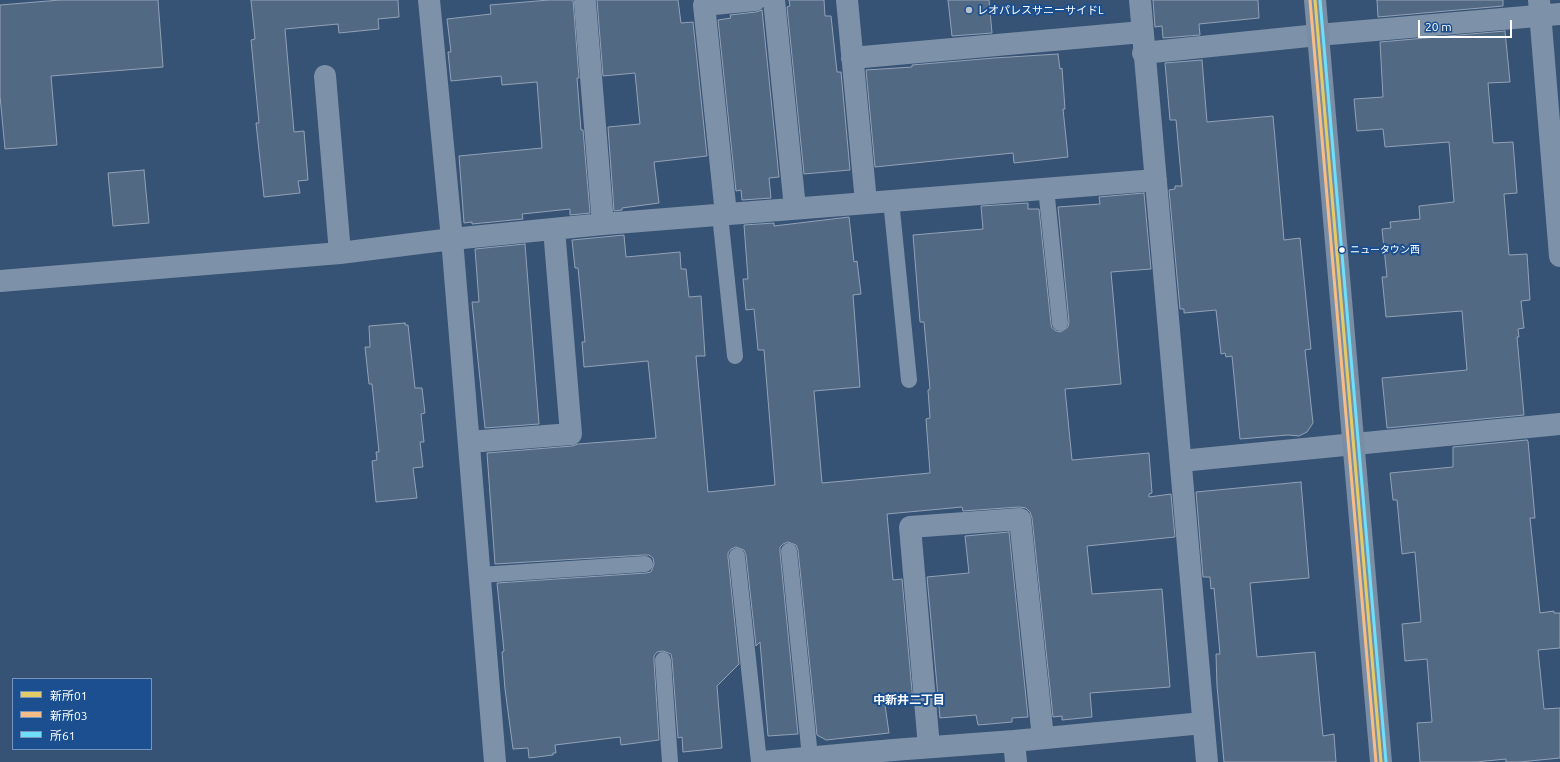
<!DOCTYPE html>
<meta charset="utf-8">
<style>
body{margin:0}
#map{position:relative;width:1560px;height:762px;overflow:hidden;background:#365274;font-family:Ubuntu,"Noto Sans JP",sans-serif}
canvas{display:block}
.legend{position:absolute;left:12px;top:678px;width:140px;height:72px;box-sizing:border-box;background:#1b4f8f;border:1px solid #7695bc;margin:0;padding:5px 7px;list-style:none;font-size:12px;color:#fff}
.legend li{display:flex;align-items:center;gap:8px;height:20px}
.legend b{width:20px;border:1px solid #7695bc}
.scale{position:absolute;left:1418px;top:20px;width:94px;height:18px;box-sizing:border-box;border:2px solid #fff;border-top:0;padding-left:5px;font-size:12px;line-height:14px;white-space:nowrap;color:#fff;-webkit-text-stroke:3px #1b4f8f;paint-order:stroke}
</style>
<div id="map">
<canvas width="1560" height="762"></canvas>
<ul class="legend">
<li><b style="height:5px;background:#e3cc68"></b>新所01</li>
<li><b style="height:5px;background:#f8bd86"></b>新所03</li>
<li><b style="height:5px;background:#6ddff8"></b>所61</li>
</ul>
<div class="scale">20 m</div>
</div>
<script>
const ctx = document.querySelector('canvas').getContext('2d');
ctx.lineJoin = 'round';
function fillPath(path, color) { ctx.fillStyle = color; ctx.fill(path, 'evenodd'); }
const toPath = rows => new Path2D(rows.map(r => 'M' + r).join(''));
function strokePath(path, color, width, dash) { ctx.strokeStyle = color; ctx.lineWidth = width; ctx.lineCap = dash ? 'butt' : 'round'; ctx.setLineDash(dash || []); ctx.stroke(path); }
function drawText(font, color, halo, rows, align = 'center') {
  ctx.font = font + ' Ubuntu,"Noto Sans JP",sans-serif'; ctx.lineWidth = 4; ctx.setLineDash([]); ctx.textBaseline = 'middle'; ctx.strokeStyle = halo; ctx.fillStyle = color; for (const [text, x, y, turn = 0] of rows) {
    ctx.save(); ctx.translate(x, y); ctx.rotate((+turn || 0) * Math.PI / 180); ctx.textAlign = isNaN(turn) ? turn : align; if (halo) ctx.strokeText(text, 0, 0); ctx.fillText(text, 0, 0); ctx.restore();
  }
}
const building = toPath([
 [60,0,158,0,163,67,51,76,57,145,5,149,0,96,0,5,60,0],
 [251,0,398,0,399,17,378,19,379,29,339,33,338,24,285,29,294,132,304,131,308,180,298,181,300,193,264,197,256,123,259,123,251,40,255,39,251,0],
 [549,0,573,0,579,78,577,78,581,130,583,130,590,213,570,215,570,209,522,214,523,219,472,224,472,222,464,223,459,156,542,148,537,82,502,85,501,76,451,81,448,52,451,52,447,19,491,14,490,5,549,0],
 [597,0,678,0,681,23,693,22,707,156,654,162,659,203,622,208,622,210,614,211,608,127,640,124,635,73,603,76,597,0],
 [789,0,824,0,825,16,831,16,837,72,841,72,850,170,804,174,787,7,790,6,789,0],
 [948,0,989,0,992,33,952,36,948,0],
 [1153,0,1258,0,1259,18,1199,24,1200,35,1163,38,1162,26,1155,27,1153,0],
 [1377,0,1503,0,1503,6,1378,17,1377,0],
 [762,10,779,177,769,178,771,198,742,200,741,190,736,191,718,20,731,18,730,15,756,12,762,10],
 [1505,31,1510,82,1488,83,1493,143,1513,142,1517,193,1504,194,1509,255,1527,254,1530,300,1521,301,1524,328,1518,329,1519,337,1517,337,1524,415,1387,428,1382,378,1467,370,1462,311,1386,317,1382,277,1387,277,1382,229,1391,228,1390,222,1420,219,1419,206,1454,202,1449,142,1385,147,1383,129,1357,131,1354,99,1383,97,1380,42,1505,31],
 [1058,54,1060,69,1062,68,1065,109,1063,109,1068,157,1014,163,1013,153,875,167,866,70,912,67,912,65,994,58,1058,54],
 [1202,60,1207,122,1273,116,1284,240,1300,238,1311,349,1305,350,1313,423,1307,432,1299,436,1288,435,1240,439,1232,356,1226,357,1225,353,1221,354,1216,310,1184,313,1184,309,1180,309,1169,190,1175,189,1175,186,1182,186,1176,120,1170,120,1165,63,1202,60],
 [144,170,149,223,113,226,108,173,144,170],
 [1144,193,1151,269,1111,272,1121,384,1065,389,1072,460,1149,453,1152,493,1149,494,1149,497,1171,494,1175,537,1087,546,1092,594,1162,589,1170,687,1090,693,1092,717,1062,720,1062,716,1053,717,1032,518,1030,512,1026,508,1019,507,963,511,962,507,887,514,893,580,902,579,913,702,885,705,889,733,826,740,817,735,798,550,796,545,788,542,783,544,780,547,780,552,798,734,768,736,760,642,756,646,746,555,744,550,736,547,731,549,728,553,728,557,739,664,717,686,722,748,683,752,682,737,678,738,672,659,671,654,663,651,657,652,654,656,654,661,659,740,621,745,620,737,555,745,556,753,553,753,553,755,529,758,528,748,513,749,505,689,502,652,504,651,497,583,646,573,651,572,654,564,653,558,649,555,644,555,495,564,487,453,572,446,578,444,656,438,648,361,584,367,582,342,585,342,578,268,575,268,572,240,624,235,626,257,680,252,681,269,686,269,689,297,701,296,705,356,696,356,708,492,775,485,764,350,758,350,754,309,746,310,743,279,748,279,744,225,774,223,774,226,849,217,854,262,857,261,861,294,853,295,860,387,814,391,822,483,930,473,926,419,930,418,928,390,930,389,924,322,920,322,913,235,983,229,981,206,1028,203,1028,209,1039,209,1051,324,1052,328,1056,331,1061,332,1068,327,1069,322,1058,207,1100,204,1099,197,1144,193],
 [525,244,539,424,485,428,472,302,479,302,475,249,525,244],
 [405,323,405,325,408,325,415,388,422,388,425,413,421,414,424,442,420,442,423,467,413,468,417,498,376,502,372,461,377,460,376,452,379,452,372,384,369,384,365,347,370,347,369,326,405,323],
 [1527,440,1528,441,1535,518,1530,518,1540,613,1554,611,1554,613,1560,613,1560,648,1538,650,1544,709,1560,708,1560,758,1519,762,1506,762,1506,759,1476,762,1420,762,1417,723,1432,722,1427,659,1405,661,1402,624,1421,622,1415,552,1402,554,1397,500,1393,500,1390,473,1453,467,1453,447,1527,440],
 [1301,482,1309,578,1250,583,1257,657,1315,652,1323,736,1334,734,1336,762,1224,762,1217,686,1216,654,1220,654,1214,588,1211,589,1210,577,1203,577,1196,492,1301,482],
 [1009,532,1028,717,1012,718,1012,722,978,725,976,715,940,718,927,577,969,573,965,536,1009,532]
]);
fillPath(building, '#526984');
strokePath(building, '#92a2b6', 1);
strokePath(toPath([
 [1046,188,1060,323],
 [891,200,909,380],
 [720,215,735,356],
 [789,551,810,757],
 [737,556,759,762],
 [480,575,645,564],
 [663,660,670,762]
]), '#7d92a8', 16);
strokePath(toPath([
 [429,0,452,239,495,762],
 [774,0,795,208],
 [847,0,866,202],
 [1140,0,1207,762],
 [1539,0,1560,256],
 [585,3,603,224],
 [1143,53,1318,35,1560,14],
 [852,58,1142,32],
 [325,76,340,253],
 [726,214,704,5,755,0],
 [0,281,340,253,452,239,603,224,1156,180],
 [469,442,571,434,554,229],
 [1181,461,1560,424],
 [1014,741,1016,762],
 [929,747,910,527,1020,519,1043,738],
 [762,762,893,750,1014,741,1203,723]
]), '#7d92a8', 22);
strokePath(toPath([
 [1315,0,1381,762]
]), '#798da4', 22);
strokePath(toPath([
 [1315,0,1381,762]
]), '#e3cc68', 3);
strokePath(toPath([
 [1310,0,1376,762]
]), '#f8bd86', 3);
strokePath(toPath([
 [1320,0,1386,762]
]), '#6ddff8', 3);
for (const [x, y, r, color] of [
 [969,10,4,"#b9c2ce"],
 [1342,250,3.5,"#fff"]
]) { const dot = new Path2D(); dot.arc(x, y, r, 0, 2 * Math.PI); ctx.fillStyle = color; ctx.fill(dot); strokePath(dot, '#1b4f8f', 1.5); }
drawText('10px', '#fff', '#1b4f8f', [
 ["ニュータウン西",1350,250]
], 'left');
drawText('11px', '#fff', '#1b4f8f', [
 ["レオパレスサニーサイドL",977,10]
], 'left');
drawText('bold 12px', '#fff', '#1b4f8f', [
 ["中新井二丁目",909,700]
]);
</script>
